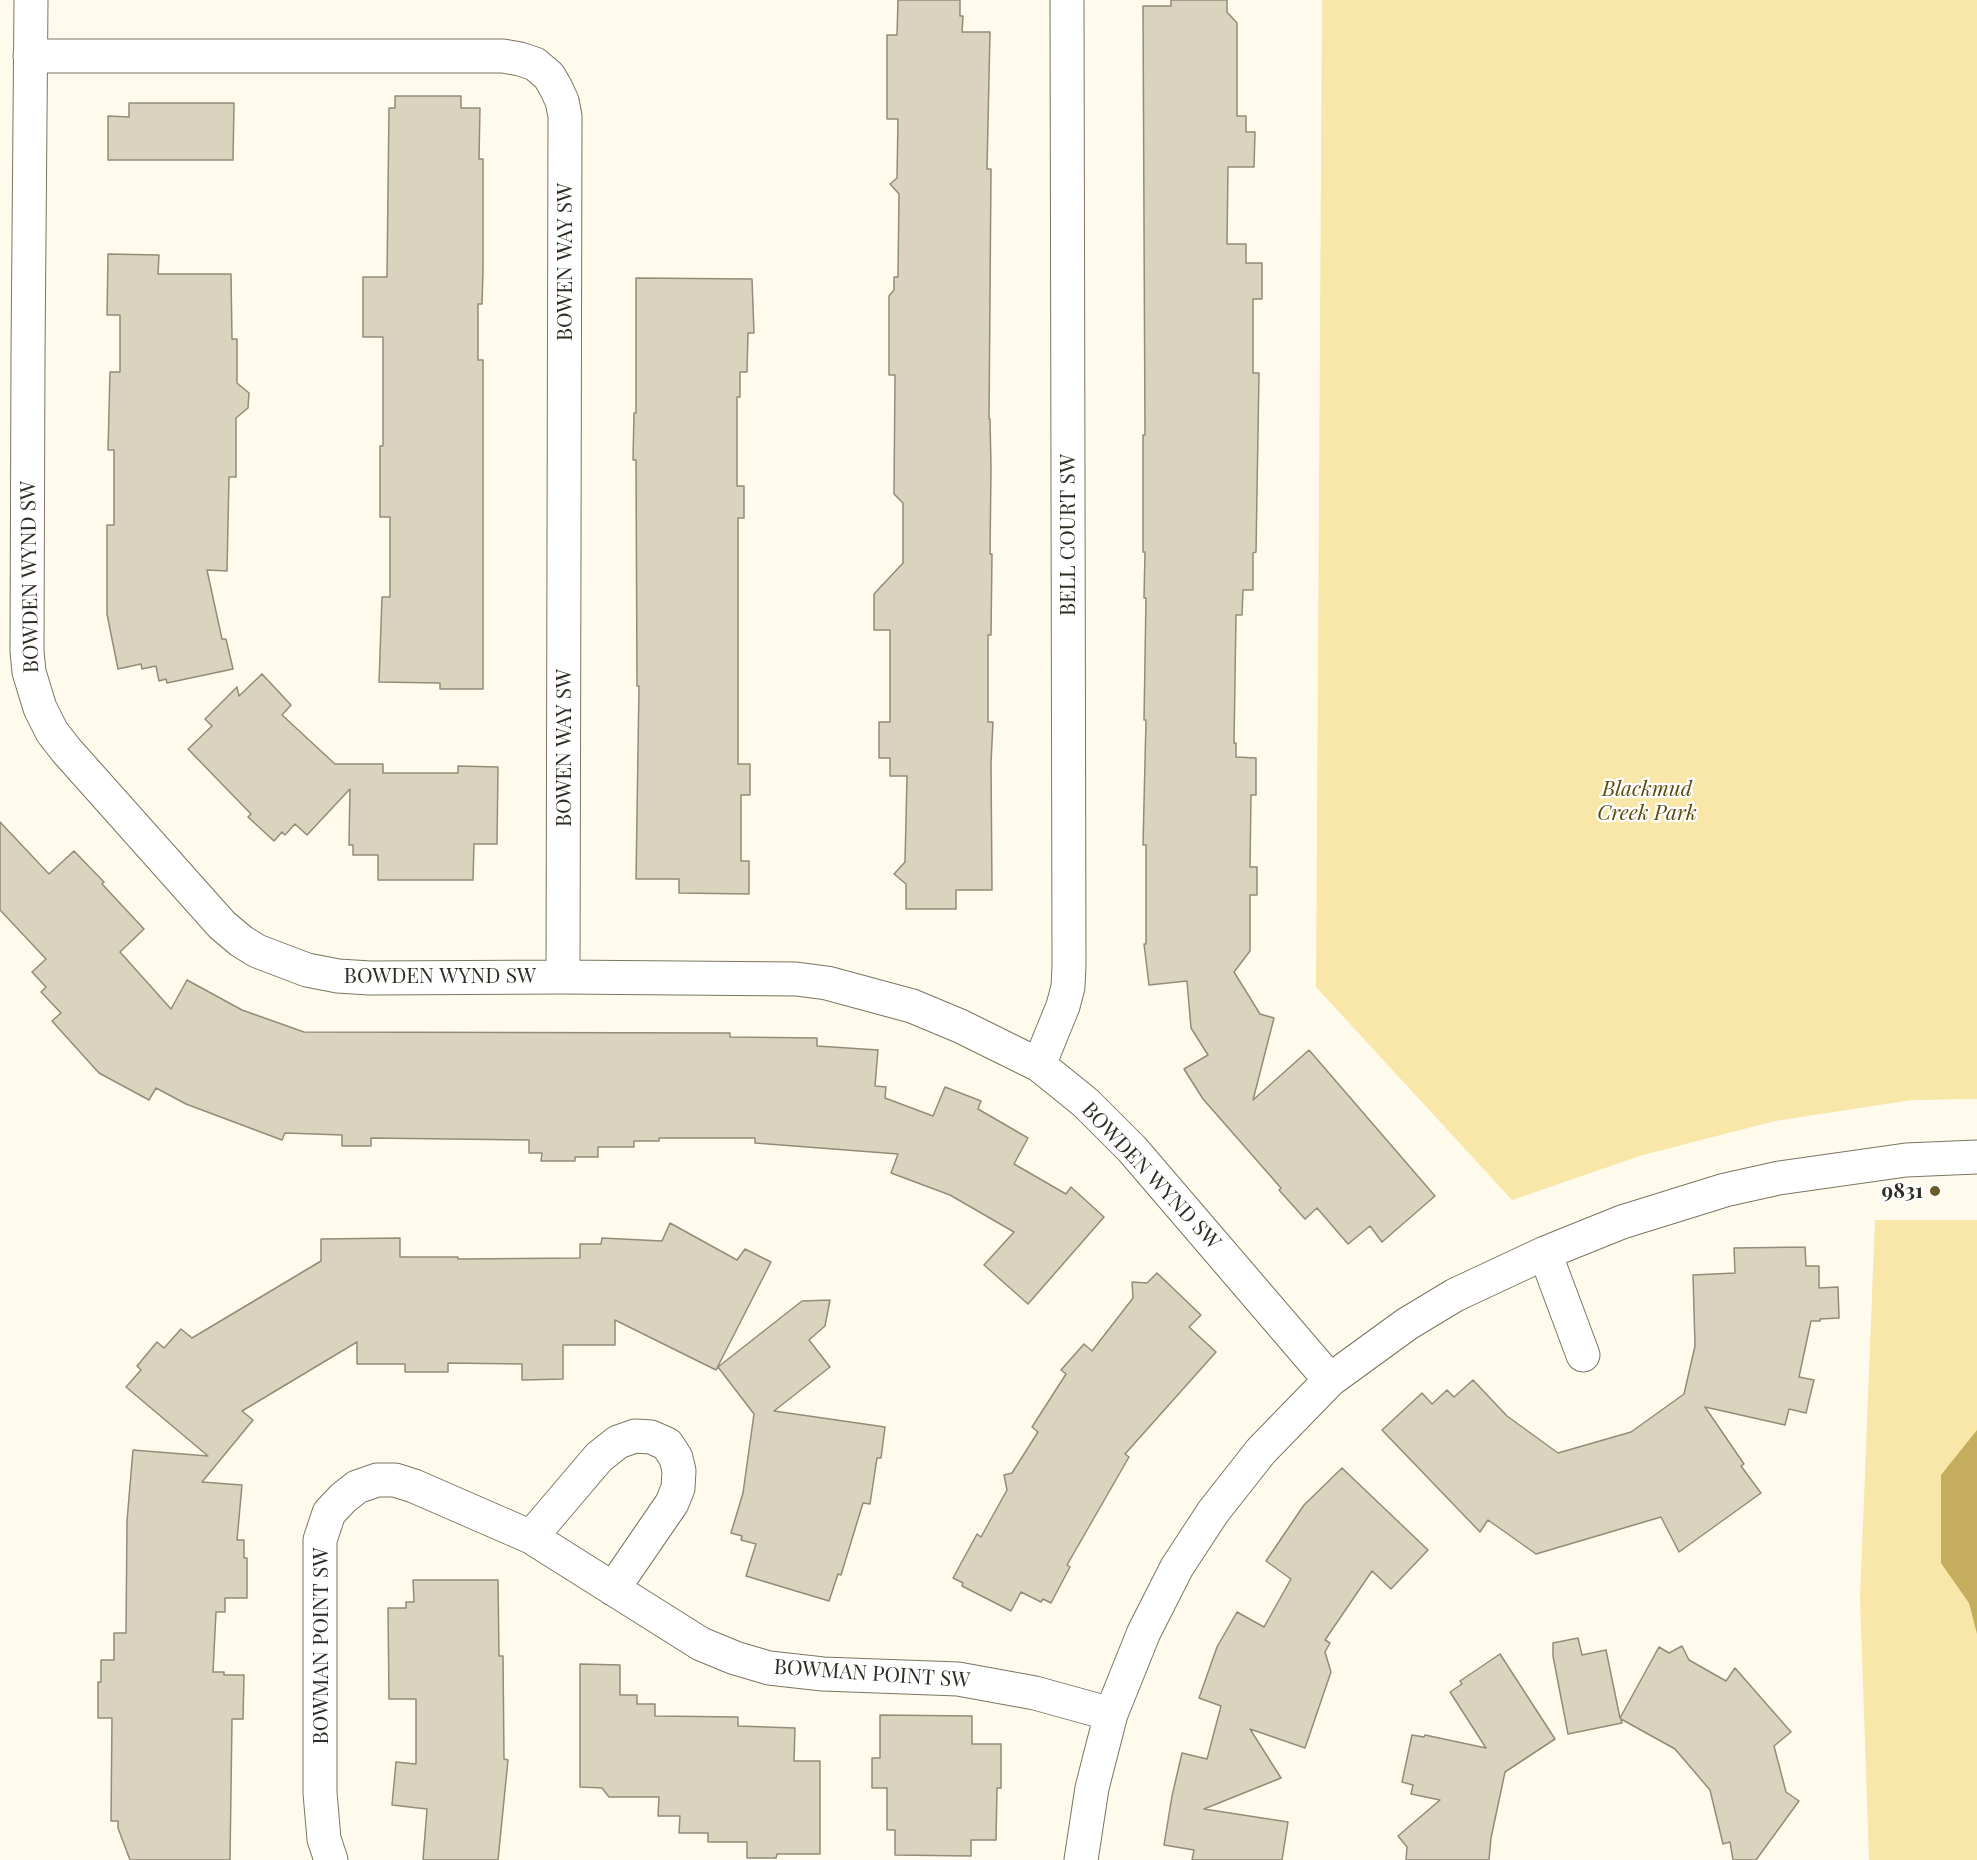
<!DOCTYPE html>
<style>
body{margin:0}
canvas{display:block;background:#fefbed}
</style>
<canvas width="1977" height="1860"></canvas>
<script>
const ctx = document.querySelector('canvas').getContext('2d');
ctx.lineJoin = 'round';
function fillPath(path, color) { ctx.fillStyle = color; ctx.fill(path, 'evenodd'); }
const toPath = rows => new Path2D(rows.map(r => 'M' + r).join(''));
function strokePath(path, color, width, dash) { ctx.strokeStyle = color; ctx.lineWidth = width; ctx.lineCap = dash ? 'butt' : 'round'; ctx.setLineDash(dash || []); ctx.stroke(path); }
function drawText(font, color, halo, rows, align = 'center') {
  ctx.font = font + ' "Playfair Display",serif'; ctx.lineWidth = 4.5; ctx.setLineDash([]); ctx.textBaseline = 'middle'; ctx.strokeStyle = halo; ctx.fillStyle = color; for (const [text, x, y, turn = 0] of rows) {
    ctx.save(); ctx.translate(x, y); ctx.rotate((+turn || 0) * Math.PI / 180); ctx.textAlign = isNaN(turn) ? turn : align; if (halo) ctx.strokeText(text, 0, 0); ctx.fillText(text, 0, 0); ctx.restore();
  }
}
fillPath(toPath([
 [1322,0,1977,0,1977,1099,1912,1100,1775,1121,1643,1155,1512,1200,1316,987],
 [1875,1220,1977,1220,1977,1860,1869,1860,1860,1598]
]), '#f8e7a8');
fillPath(toPath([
 [1977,1430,1977,1634,1969,1603,1941,1563,1941,1475]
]), '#c4ad5d');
const building = toPath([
 [898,0,960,0,960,16,963,16,962,32,990,32,987,169,991,169,989,419,990,419,991,468,990,554,992,554,991,635,988,635,988,722,993,722,991,763,992,890,956,890,956,909,906,909,906,884,894,874,905,862,907,776,890,776,890,758,879,758,879,722,890,722,890,630,874,630,874,594,903,563,903,503,894,494,895,375,889,375,889,296,894,290,894,277,898,277,899,194,890,184,897,178,898,119,887,119,887,35,897,35,898,0],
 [1171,0,1227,0,1227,12,1237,23,1237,116,1246,116,1246,132,1255,132,1254,167,1228,167,1227,244,1246,244,1246,263,1262,263,1262,299,1253,299,1253,373,1259,373,1256,552,1253,553,1253,590,1243,590,1242,615,1236,615,1234,743,1236,743,1236,757,1256,758,1256,795,1251,795,1250,867,1257,867,1257,895,1250,895,1250,951,1234,972,1260,1014,1274,1018,1253,1100,1309,1050,1435,1196,1382,1242,1370,1226,1348,1244,1317,1208,1305,1219,1279,1190,1281,1188,1203,1099,1184,1069,1208,1055,1191,1028,1187,981,1149,985,1144,944,1146,944,1146,845,1143,845,1146,720,1144,720,1146,598,1144,598,1145,552,1143,552,1143,435,1145,435,1143,6,1171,6,1171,0],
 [395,96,461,96,461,108,480,108,479,159,483,159,483,271,482,304,478,304,478,360,483,360,483,689,440,689,440,683,379,682,382,597,390,597,390,517,380,517,380,446,383,446,383,337,363,337,363,277,387,277,389,108,395,108,395,96],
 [129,103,234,103,233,160,108,160,108,116,129,117,129,103],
 [108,254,159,255,158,274,231,274,232,339,237,339,237,383,249,393,248,408,236,418,236,477,229,477,227,571,207,570,222,639,226,639,233,669,167,683,166,679,159,681,156,666,142,669,141,664,118,669,107,614,107,525,114,525,114,450,108,450,110,372,120,372,120,315,107,315,108,254],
 [636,278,752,279,754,333,748,333,747,372,740,372,740,397,737,397,737,486,744,486,744,518,738,518,738,764,750,764,750,795,741,795,741,861,749,861,749,894,679,893,679,879,636,879,639,686,637,686,636,460,633,460,634,413,636,413,636,278],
 [262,674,291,705,282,715,335,764,383,764,383,773,458,773,458,766,498,767,497,844,474,844,473,880,378,880,378,855,353,855,353,845,349,845,350,789,307,835,295,824,285,835,282,832,274,841,248,817,251,814,188,749,212,726,205,719,237,687,239,696,262,674],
 [0,822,49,874,74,851,104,882,102,884,144,929,120,952,171,1009,187,980,242,1010,304,1032,730,1033,730,1037,817,1038,817,1046,878,1050,875,1086,886,1087,885,1098,933,1116,945,1087,981,1101,978,1109,1028,1138,1014,1164,1066,1194,1071,1187,1104,1217,1028,1304,984,1265,1014,1232,950,1195,891,1173,898,1154,755,1143,755,1138,659,1138,659,1141,634,1141,634,1147,598,1147,598,1157,575,1157,575,1161,541,1161,542,1153,529,1153,529,1140,371,1138,371,1146,342,1146,342,1135,285,1133,282,1140,186,1104,156,1088,149,1100,99,1073,52,1021,61,1013,41,992,46,987,32,972,46,959,0,910,0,822],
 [670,1223,737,1260,745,1249,771,1262,716,1370,615,1320,615,1345,563,1345,563,1379,522,1380,522,1364,448,1363,448,1372,405,1372,405,1364,357,1364,357,1342,242,1411,253,1420,202,1482,242,1485,237,1540,244,1540,244,1558,247,1558,247,1598,225,1598,225,1612,216,1612,213,1672,224,1672,224,1675,244,1675,243,1719,232,1719,230,1860,130,1860,118,1828,118,1821,111,1821,112,1718,98,1718,98,1682,101,1682,101,1660,114,1660,114,1633,126,1633,127,1521,133,1450,208,1456,126,1387,141,1370,137,1366,157,1342,164,1348,181,1329,192,1338,321,1261,321,1239,400,1238,400,1257,458,1257,458,1259,580,1258,580,1244,601,1244,602,1238,662,1241,670,1223],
 [1805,1247,1806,1266,1819,1266,1819,1288,1838,1287,1839,1318,1820,1319,1820,1321,1811,1321,1799,1377,1814,1380,1806,1413,1789,1409,1785,1425,1705,1407,1744,1464,1741,1466,1761,1493,1679,1552,1661,1517,1536,1554,1488,1520,1480,1532,1382,1430,1422,1393,1432,1404,1447,1390,1454,1397,1473,1380,1507,1416,1558,1453,1631,1432,1684,1394,1695,1346,1693,1275,1735,1273,1734,1248,1805,1247],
 [1157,1273,1201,1315,1189,1327,1216,1352,1125,1454,1129,1457,1067,1565,1070,1567,1051,1603,1043,1599,1041,1602,1021,1592,1011,1611,962,1586,963,1583,953,1578,977,1534,981,1537,1007,1490,1004,1475,1012,1473,1038,1432,1032,1427,1066,1374,1061,1370,1084,1344,1092,1351,1133,1298,1132,1282,1147,1283,1157,1273],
 [830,1300,825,1326,809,1340,830,1367,774,1411,885,1427,881,1458,877,1458,870,1504,863,1503,841,1575,838,1574,829,1601,746,1576,756,1544,741,1540,742,1536,731,1533,743,1493,754,1414,718,1367,802,1301,830,1300],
 [1342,1468,1428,1550,1391,1589,1372,1571,1325,1640,1330,1643,1325,1652,1331,1672,1305,1748,1250,1729,1281,1778,1204,1809,1288,1822,1282,1860,1192,1860,1194,1850,1164,1845,1172,1796,1182,1753,1207,1759,1221,1706,1199,1698,1217,1647,1237,1612,1264,1627,1291,1579,1266,1561,1304,1505,1342,1468],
 [413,1580,498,1580,499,1656,503,1656,504,1759,508,1760,498,1860,423,1860,427,1809,392,1805,396,1762,416,1764,416,1699,389,1699,388,1608,406,1608,406,1602,414,1602,413,1580],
 [1578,1638,1582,1655,1606,1650,1620,1718,1659,1647,1669,1653,1682,1646,1689,1660,1726,1681,1735,1668,1791,1732,1774,1746,1786,1792,1799,1801,1756,1860,1733,1860,1730,1842,1723,1844,1710,1790,1675,1749,1621,1719,1622,1723,1568,1734,1553,1656,1553,1643,1578,1638],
 [1500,1654,1555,1739,1505,1772,1491,1838,1489,1860,1406,1860,1407,1847,1398,1836,1440,1800,1411,1794,1413,1785,1402,1782,1412,1735,1424,1737,1425,1735,1486,1748,1450,1692,1462,1684,1460,1681,1500,1654],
 [580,1664,620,1665,620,1695,637,1695,637,1704,655,1704,655,1716,738,1717,738,1726,795,1728,794,1761,820,1761,820,1854,777,1854,776,1858,747,1858,747,1842,708,1842,708,1833,679,1833,680,1816,658,1816,659,1797,609,1797,602,1788,580,1787,580,1664],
 [880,1715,972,1716,972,1744,1001,1744,1001,1788,997,1788,996,1840,971,1840,971,1856,895,1855,895,1830,887,1830,887,1788,872,1788,872,1758,880,1758,880,1715]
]);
fillPath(building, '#dad4be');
strokePath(building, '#928c78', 1.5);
const minor = toPath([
 [31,0,28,355,27,651,29,672,40,708,52,732,66,750,222,925,241,941,257,951,307,970,338,976,370,978,563,977,796,979,827,983,912,1006,960,1026,1039,1065,1086,1103,1132,1149,1330,1380],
 [30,56,503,56,520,59,535,64,549,76,556,88,562,101,565,116,563,977],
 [1039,1065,1063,1006,1068,987,1069,965,1067,0],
 [1545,1253,1583,1355],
 [531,1537,599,1457,618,1442,635,1436,651,1437,667,1444,676,1458,679,1471,678,1488,672,1503,613,1589],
 [331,1860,324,1839,320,1793,320,1540,329,1513,343,1498,357,1487,377,1480,395,1480,414,1486,531,1537,701,1644,735,1658,769,1668,823,1674,958,1679,1035,1693,1111,1714],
 [1081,1860,1092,1788,1111,1714,1144,1632,1177,1567,1213,1512,1261,1451,1330,1380,1407,1324,1455,1295,1545,1253,1622,1222,1725,1190,1779,1178,1906,1160,1977,1157]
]);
strokePath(minor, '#7b7561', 35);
strokePath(minor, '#fff', 33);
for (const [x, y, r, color] of [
 [1935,1191,6,"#6a5c29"]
]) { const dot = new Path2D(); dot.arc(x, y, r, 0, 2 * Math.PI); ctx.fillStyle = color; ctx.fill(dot); strokePath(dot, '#fff', 2); }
drawText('21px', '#2e2c23', '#fff', [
 ["BOWEN WAY SW",565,262,-90],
 ["BELL COURT SW",1068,535,-90],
 ["BOWDEN WYND SW",30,577,-91],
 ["BOWEN WAY SW",564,748,-90],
 ["BOWDEN WYND SW",440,976],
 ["BOWDEN WYND SW",1151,1176,47],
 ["BOWMAN POINT SW",321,1646,-90],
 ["BOWMAN POINT SW",872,1674,4]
]);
drawText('italic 21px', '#5b4c0b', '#fff', [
 ["Blackmud",1647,789],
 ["Creek Park",1647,813]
]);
drawText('bold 21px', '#2e2c23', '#fff', [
 ["9831",1923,1191]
], 'right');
</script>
